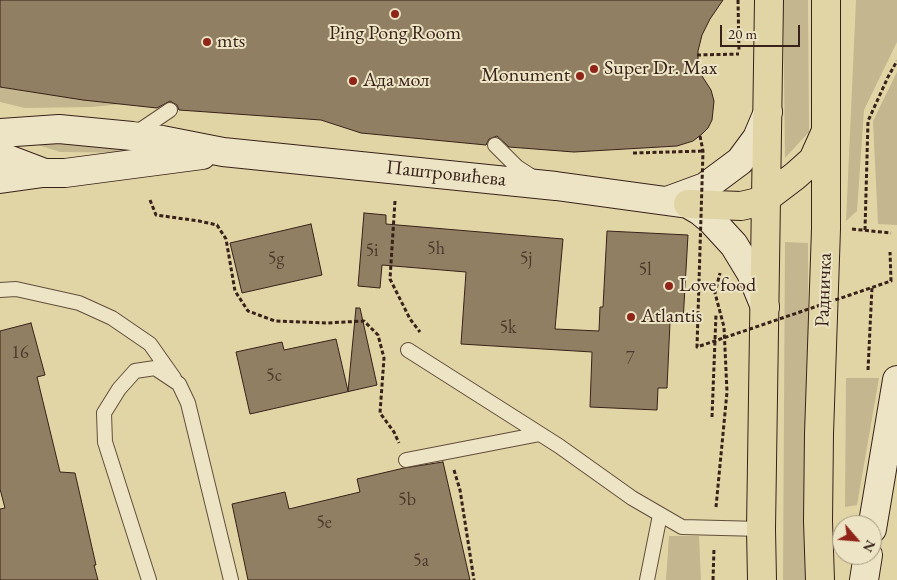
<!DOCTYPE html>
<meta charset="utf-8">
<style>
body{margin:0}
#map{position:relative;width:897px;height:580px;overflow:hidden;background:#e1d5a6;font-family:"EB Garamond",serif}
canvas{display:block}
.north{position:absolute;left:832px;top:515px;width:50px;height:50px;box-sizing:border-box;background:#ece4c5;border:1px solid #a49680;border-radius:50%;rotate:117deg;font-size:14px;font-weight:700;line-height:20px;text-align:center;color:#382119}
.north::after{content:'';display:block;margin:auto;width:18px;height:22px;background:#8f2418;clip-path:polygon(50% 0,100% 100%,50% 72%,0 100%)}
.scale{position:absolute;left:720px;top:25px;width:80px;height:22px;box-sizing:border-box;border:2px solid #382119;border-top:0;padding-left:6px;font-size:15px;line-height:18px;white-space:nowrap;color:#382119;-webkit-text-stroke:4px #ece4c5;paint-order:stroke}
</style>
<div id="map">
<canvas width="897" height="580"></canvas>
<div class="north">N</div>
<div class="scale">20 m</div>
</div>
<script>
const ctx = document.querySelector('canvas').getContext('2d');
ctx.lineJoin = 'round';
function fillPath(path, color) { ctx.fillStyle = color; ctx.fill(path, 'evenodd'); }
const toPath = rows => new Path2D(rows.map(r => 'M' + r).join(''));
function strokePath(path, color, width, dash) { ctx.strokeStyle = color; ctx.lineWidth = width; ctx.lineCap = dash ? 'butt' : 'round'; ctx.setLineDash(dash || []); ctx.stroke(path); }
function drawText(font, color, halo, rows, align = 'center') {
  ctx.font = font + ' "EB Garamond",serif'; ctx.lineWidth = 4; ctx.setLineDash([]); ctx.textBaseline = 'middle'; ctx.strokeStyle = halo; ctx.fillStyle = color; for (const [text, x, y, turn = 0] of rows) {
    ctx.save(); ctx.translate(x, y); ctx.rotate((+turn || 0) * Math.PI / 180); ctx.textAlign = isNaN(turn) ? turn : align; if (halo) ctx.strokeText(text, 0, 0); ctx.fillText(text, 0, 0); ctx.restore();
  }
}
fillPath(toPath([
 [783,0,808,0,809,132,785,158],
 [856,0,897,0,897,42,864,110,857,211,846,221],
 [897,72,897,225,878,224,873,121],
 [0,87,122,104,91,107,25,108,0,102],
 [64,140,189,151,141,153,60,152,32,143],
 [785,242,808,243,808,580,783,580],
 [846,378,879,378,857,505,845,507],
 [669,536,699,536,701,580,666,580]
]), '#c4b68e');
const building = toPath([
 [0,0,723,0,710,19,702,35,698,51,698,64,702,76,711,90,714,101,712,120,708,128,702,134,693,141,677,146,574,152,509,147,497,136,489,139,486,145,361,133,321,120,179,110,177,105,170,101,157,108,83,100,0,87,0,0],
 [364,213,386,215,386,224,563,239,555,329,599,331,600,307,603,307,607,231,688,235,683,322,670,322,667,388,658,388,657,410,590,407,592,352,461,344,466,272,382,265,380,288,358,286,364,213],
 [311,224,322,275,242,293,230,243,311,224],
 [356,308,360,308,377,385,250,414,236,352,282,342,284,350,336,339,348,391,356,308],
 [31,323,45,375,37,377,60,472,75,473,96,565,94,565,98,580,0,580,0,509,5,508,0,489,0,331,31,323],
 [443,462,470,580,248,580,232,504,285,492,289,509,360,492,357,479,404,468,443,462]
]);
fillPath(building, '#907f62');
strokePath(building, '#382119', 1);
const lane = toPath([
 [133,135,170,110],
 [495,145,517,167,534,178],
 [0,290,16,289,79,303,112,318,150,344,174,378],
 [408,350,559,446,632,498,682,527,761,529],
 [406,460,540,434],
 [149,580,105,442,104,413,119,389,135,371,155,368,179,384,188,403,231,580],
 [647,580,660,515]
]);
const secondary = toPath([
 [0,133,59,129,132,136,162,140,223,152,556,186,688,204,700,211,712,221,734,245,751,273,765,307],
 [0,156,42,172],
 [0,179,43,173,65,173,202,155],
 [667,201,705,187,740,161,757,138,768,112],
 [872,529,897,380],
 [864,580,868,555]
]);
const primary = toPath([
 [688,204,741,206,754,203,766,198,795,176,813,160,826,131],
 [762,580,761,529,769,0],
 [820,580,818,521,819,434,826,229,826,0]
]);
strokePath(lane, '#624e3c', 16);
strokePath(secondary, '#382119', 30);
strokePath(primary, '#382119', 30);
strokePath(toPath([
 [738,0,739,52],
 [697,55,739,54],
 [633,153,703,151],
 [150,200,156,215,199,221,217,225,226,239,235,291,248,311,275,321,327,323,364,321,378,335,384,358,380,413,394,432,399,443],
 [395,201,390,279,410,319,420,332],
 [852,229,891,233],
 [865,230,868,121,888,77,897,61],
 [868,370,872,287],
 [712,417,716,314],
 [454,470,460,490,474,580],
 [716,507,727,392,724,327,715,293,720,273],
 [713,580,714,548]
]), '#382119', 3, [4, 2.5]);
strokePath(lane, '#ece4c5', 14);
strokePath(secondary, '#ece4c5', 28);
strokePath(primary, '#e1d5a6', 28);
strokePath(toPath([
 [700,136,703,151,697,347,891,281,890,252]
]), '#382119', 3, [4, 2.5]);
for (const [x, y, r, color] of [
 [395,14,5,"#8f2418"],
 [207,42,5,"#8f2418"],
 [594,69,5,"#8f2418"],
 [580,76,5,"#8f2418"],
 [353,81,5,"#8f2418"],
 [669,286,5,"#8f2418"],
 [631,317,5,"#8f2418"]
]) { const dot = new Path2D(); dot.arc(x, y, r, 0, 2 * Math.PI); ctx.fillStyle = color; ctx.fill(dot); strokePath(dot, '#ece4c5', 2); }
drawText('18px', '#4e382b', null, [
 ["5h",436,249],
 ["5i",372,251],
 ["5g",276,259],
 ["5j",526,259],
 ["5l",645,270],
 ["5k",508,328],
 ["16",20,353],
 ["7",630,359],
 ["5c",274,376],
 ["5b",407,500],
 ["5e",324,523],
 ["5a",421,561]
]);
drawText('20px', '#382119', '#ece4c5', [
 ["Ping Pong Room",395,34,"center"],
 ["mts",217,42],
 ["Super Dr. Max",604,69],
 ["Monument",570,76,"right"],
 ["Ада мол",363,81],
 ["Love food",679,286],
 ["Atlantis",641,317]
], 'left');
drawText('20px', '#382119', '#ece4c5', [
 ["Паштровићева",446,174,6],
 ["Радничка",824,290,-88]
]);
</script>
